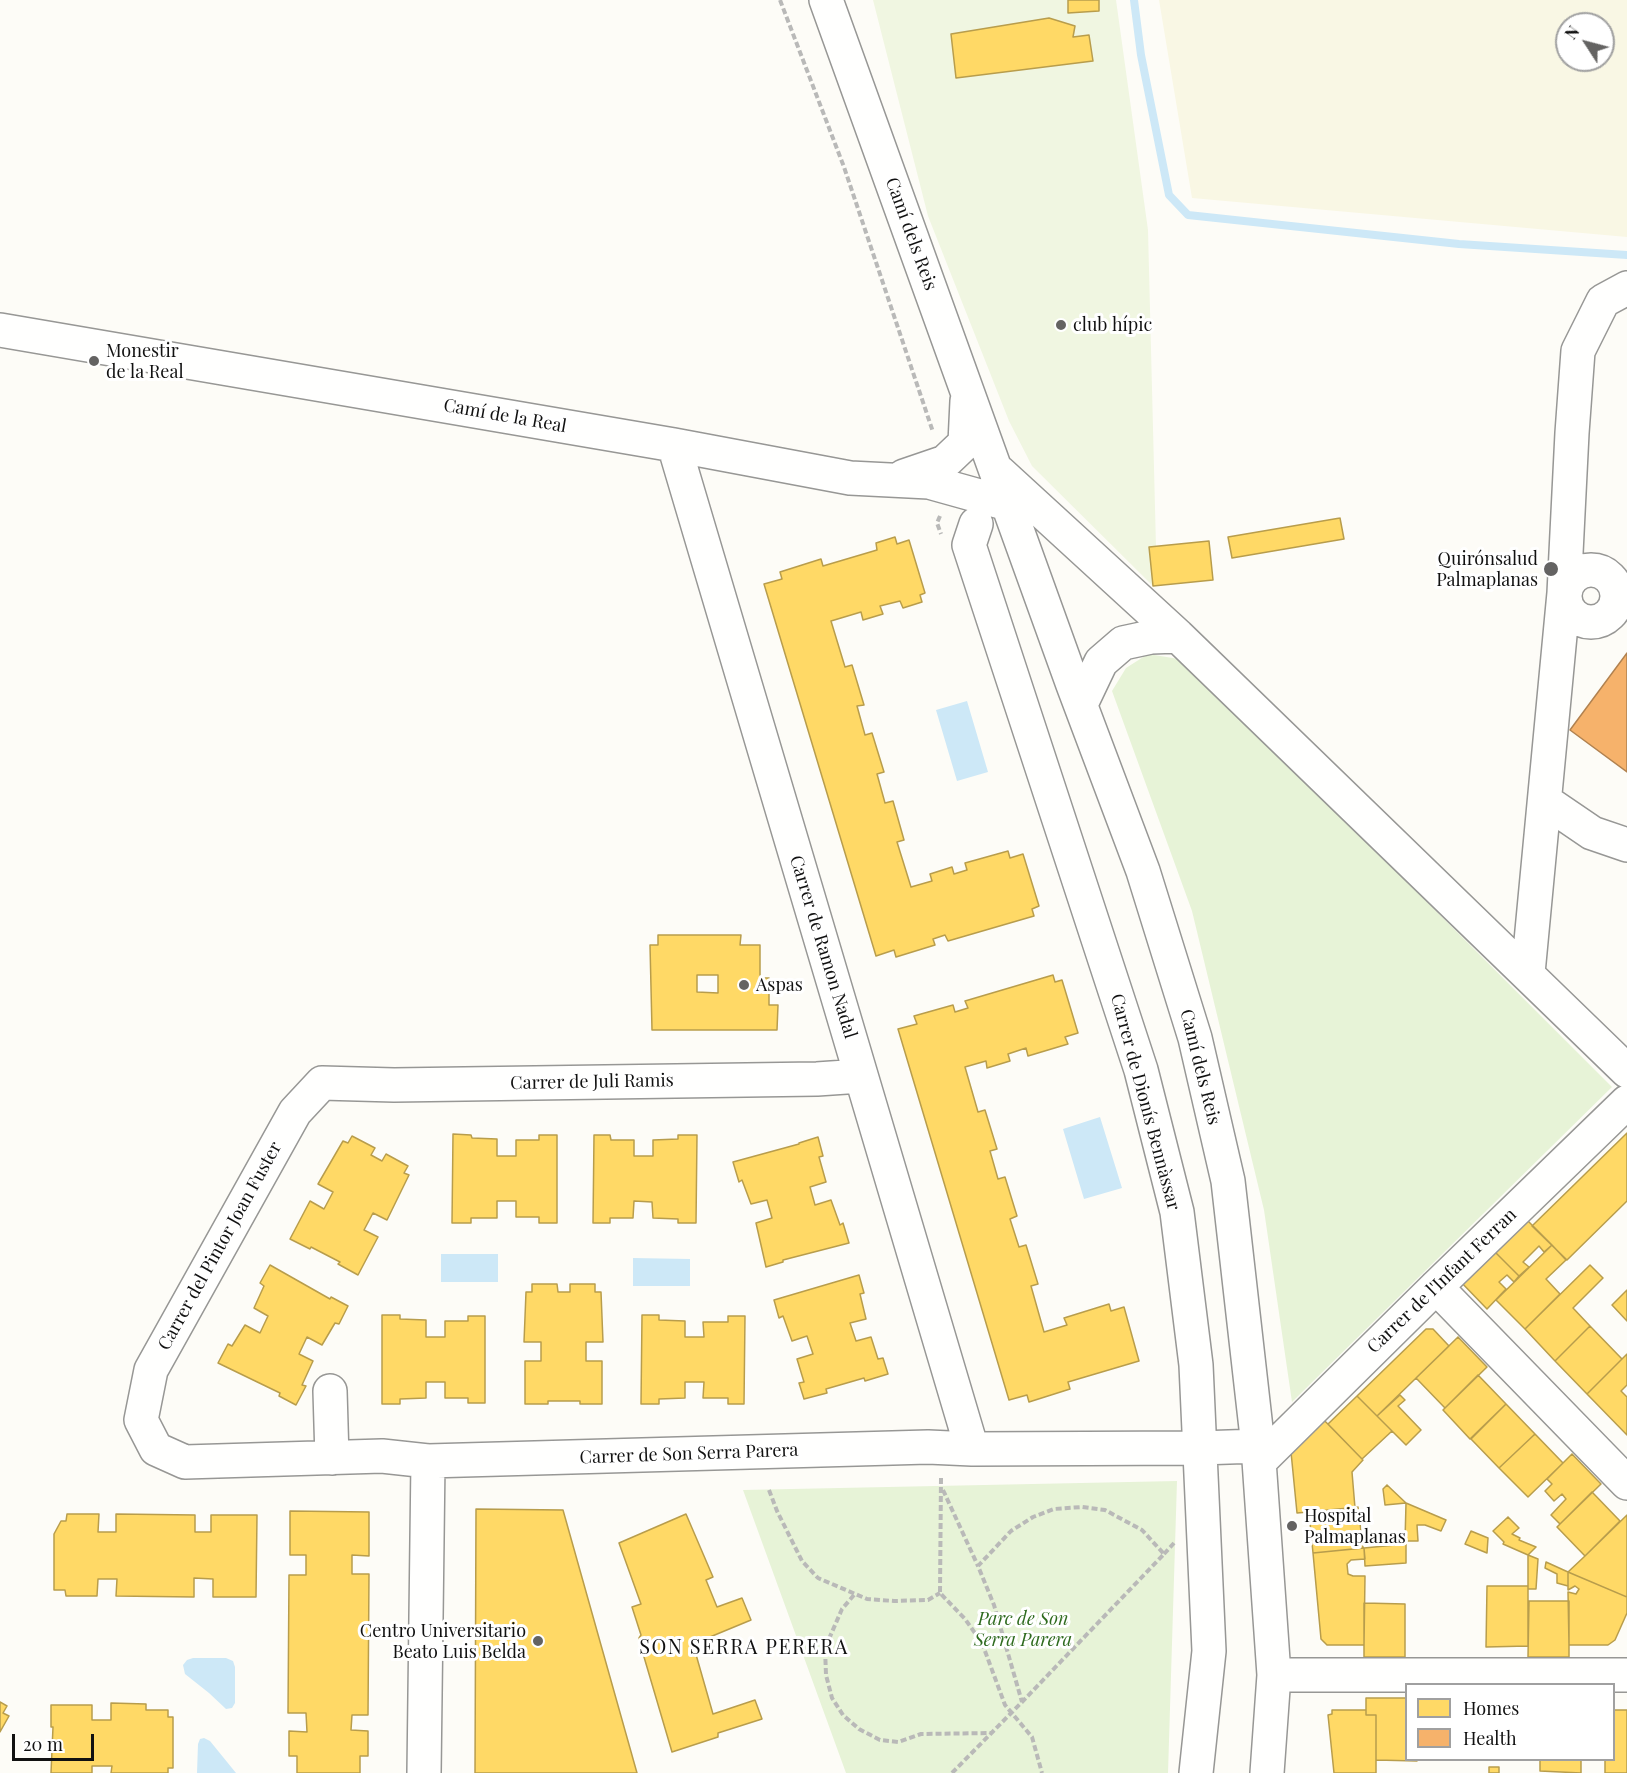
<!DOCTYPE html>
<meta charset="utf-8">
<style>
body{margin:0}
#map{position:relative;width:1627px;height:1773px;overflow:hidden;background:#fdfcf7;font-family:"Playfair Display",serif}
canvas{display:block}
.legend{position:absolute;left:1405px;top:1683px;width:210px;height:78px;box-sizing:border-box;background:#fff;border:2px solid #a0a0a0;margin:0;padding:8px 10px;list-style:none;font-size:18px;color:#111}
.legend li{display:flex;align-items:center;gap:12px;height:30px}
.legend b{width:30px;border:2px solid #a0a0a0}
.north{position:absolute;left:1555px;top:12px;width:60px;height:60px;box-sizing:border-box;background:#fff;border:2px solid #a0a0a0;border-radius:50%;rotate:306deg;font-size:16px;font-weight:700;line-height:24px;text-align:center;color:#111}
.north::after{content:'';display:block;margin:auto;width:21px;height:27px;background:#646362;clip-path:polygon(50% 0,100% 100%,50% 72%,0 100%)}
.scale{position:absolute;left:12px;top:1734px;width:82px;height:27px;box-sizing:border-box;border:3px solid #111;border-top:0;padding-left:8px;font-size:18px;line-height:21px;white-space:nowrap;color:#111;-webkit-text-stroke:4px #fff;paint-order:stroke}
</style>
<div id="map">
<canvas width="1627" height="1773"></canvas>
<ul class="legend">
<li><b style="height:16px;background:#ffd966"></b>Homes</li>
<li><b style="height:16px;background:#f6b26b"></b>Health</li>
</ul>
<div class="north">N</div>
<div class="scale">20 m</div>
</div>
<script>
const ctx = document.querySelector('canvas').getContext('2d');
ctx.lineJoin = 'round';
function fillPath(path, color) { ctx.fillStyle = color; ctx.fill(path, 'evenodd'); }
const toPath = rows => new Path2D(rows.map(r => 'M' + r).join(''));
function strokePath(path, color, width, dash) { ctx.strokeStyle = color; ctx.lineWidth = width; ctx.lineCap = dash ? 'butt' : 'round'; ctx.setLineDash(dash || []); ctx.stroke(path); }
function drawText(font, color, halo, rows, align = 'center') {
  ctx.font = font + ' "Playfair Display",serif'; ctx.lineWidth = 6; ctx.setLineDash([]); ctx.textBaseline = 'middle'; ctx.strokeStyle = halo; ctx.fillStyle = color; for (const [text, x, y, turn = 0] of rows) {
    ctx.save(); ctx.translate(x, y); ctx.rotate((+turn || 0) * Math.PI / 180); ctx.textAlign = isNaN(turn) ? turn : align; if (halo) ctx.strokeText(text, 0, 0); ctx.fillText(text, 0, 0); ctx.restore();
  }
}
fillPath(toPath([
 [1159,0,1627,0,1627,237,1192,198],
 [1567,24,1603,24,1603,60,1567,60]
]), '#f9f7e4');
fillPath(toPath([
 [1148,654,1185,660,1612,1087,1292,1402,1264,1210,1192,911,1112,691,1126,668],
 [1177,1481,1168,1773,846,1773,743,1490]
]), '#e7f3d7');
fillPath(toPath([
 [873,0,1116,0,1148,230,1156,547,1149,548,1153,586,1032,466,1009,421,928,216]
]), '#f0f6e1');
fillPath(toPath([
 [967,701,988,772,957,781,936,710],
 [1100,1117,1122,1188,1084,1199,1063,1129],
 [441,1254,498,1254,498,1282,441,1282],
 [633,1258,690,1259,690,1286,633,1286],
 [193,1658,226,1658,233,1661,235,1667,235,1703,232,1708,226,1709,209,1693,185,1674,183,1665,187,1660],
 [204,1738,210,1741,236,1773,197,1773,198,1744,200,1739]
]), '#cde8f7');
const homes = toPath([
 [1068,0,1099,0,1099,11,1068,13,1068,0],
 [1049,18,1075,26,1073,37,1089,35,1093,61,956,78,951,34,1049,18],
 [1340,518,1344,539,1232,558,1228,537,1340,518],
 [895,537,897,544,909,540,925,593,920,595,922,602,903,608,900,601,880,606,883,614,863,620,861,612,831,621,845,667,852,665,864,705,857,706,865,735,872,733,884,772,877,774,885,803,893,801,904,840,897,842,911,887,932,881,930,874,952,867,954,874,967,870,965,863,1008,851,1010,858,1023,854,1039,906,1032,909,1034,916,948,941,945,935,933,939,935,945,896,957,894,950,876,956,764,584,782,579,780,572,821,559,823,566,877,550,876,543,895,537],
 [1209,541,1213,580,1153,586,1149,547,1209,541],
 [658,935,741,935,740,945,760,945,760,978,769,978,769,1005,778,1005,777,1030,652,1030,650,945,658,945,658,935],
 [697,975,718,975,718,993,697,992,697,975],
 [1053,975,1055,982,1062,980,1078,1033,1065,1037,1068,1044,1028,1056,1026,1048,1008,1054,1010,1061,987,1068,986,1061,965,1067,978,1112,985,1110,997,1149,990,1151,998,1179,1005,1177,1017,1216,1010,1219,1019,1247,1026,1245,1038,1284,1031,1286,1044,1332,1067,1325,1064,1318,1109,1304,1111,1311,1124,1307,1139,1361,1068,1382,1070,1389,1029,1402,1027,1395,1009,1400,898,1029,917,1024,914,1016,953,1005,955,1012,968,1008,965,1001,1053,975],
 [1627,1133,1627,1201,1567,1260,1532,1226,1627,1133],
 [453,1134,471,1135,472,1138,497,1139,497,1156,516,1156,516,1140,539,1140,539,1135,557,1135,557,1223,539,1223,539,1217,516,1217,516,1201,497,1201,497,1218,471,1218,471,1223,452,1223,453,1134],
 [594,1135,610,1135,611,1140,634,1140,634,1156,653,1156,653,1140,678,1139,678,1135,697,1135,696,1223,678,1223,678,1219,653,1218,652,1202,634,1201,633,1218,610,1218,610,1223,593,1223,594,1135],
 [352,1136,375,1148,371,1155,382,1161,386,1154,408,1166,404,1173,409,1175,387,1220,373,1213,364,1230,378,1237,358,1275,338,1264,340,1262,311,1247,310,1249,290,1239,310,1201,324,1209,333,1192,318,1184,343,1141,348,1143,352,1136],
 [818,1137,823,1156,819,1157,826,1182,810,1187,815,1205,831,1200,840,1225,843,1223,849,1243,783,1260,783,1262,766,1267,756,1223,772,1218,767,1200,751,1204,742,1180,739,1182,733,1162,799,1144,799,1143,818,1137],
 [1523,1216,1552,1245,1544,1252,1539,1246,1523,1262,1529,1267,1519,1276,1491,1248,1523,1216],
 [1552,1245,1566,1260,1546,1279,1560,1294,1525,1329,1496,1300,1552,1245],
 [1491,1248,1519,1276,1514,1282,1507,1275,1499,1282,1506,1289,1487,1309,1458,1279,1491,1248],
 [270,1265,330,1299,331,1297,348,1306,339,1324,335,1323,322,1345,307,1337,299,1354,313,1361,302,1385,306,1386,296,1405,279,1396,280,1393,218,1363,228,1344,232,1346,245,1325,260,1333,268,1316,254,1308,264,1286,260,1283,270,1265],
 [1590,1265,1603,1278,1573,1308,1590,1326,1555,1361,1525,1329,1590,1265],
 [859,1275,864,1293,860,1294,866,1319,850,1323,856,1341,871,1337,878,1359,883,1358,888,1374,865,1381,864,1378,826,1389,827,1393,804,1399,799,1383,804,1382,797,1359,813,1354,807,1336,792,1341,783,1316,779,1318,774,1300,859,1275],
 [532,1284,557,1284,558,1292,570,1292,570,1284,595,1284,595,1292,601,1292,603,1342,586,1342,586,1361,602,1361,602,1404,580,1404,580,1401,548,1401,548,1404,525,1404,525,1361,541,1361,541,1342,524,1342,526,1292,532,1292,532,1284],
 [1627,1290,1627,1321,1612,1305,1627,1290],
 [382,1315,400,1315,400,1319,426,1320,426,1337,445,1337,445,1321,468,1321,468,1316,485,1316,485,1403,468,1403,468,1398,445,1398,445,1382,426,1382,426,1398,400,1399,400,1404,382,1404,382,1315],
 [642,1315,659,1315,659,1320,685,1321,685,1337,704,1337,703,1322,728,1322,728,1316,745,1316,744,1404,728,1404,728,1398,703,1398,704,1382,685,1382,685,1398,659,1399,659,1404,641,1404,642,1315],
 [1590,1326,1622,1359,1587,1394,1555,1361,1590,1326],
 [1426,1329,1433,1329,1449,1346,1377,1416,1357,1396,1426,1329],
 [1458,1337,1487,1367,1445,1408,1416,1378,1458,1337],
 [1627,1354,1627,1385,1621,1391,1627,1397,1627,1435,1587,1394,1627,1354],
 [1478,1375,1506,1404,1470,1439,1443,1410,1478,1375],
 [1400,1395,1405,1400,1398,1406,1421,1430,1406,1445,1377,1416,1400,1395],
 [1357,1396,1392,1431,1362,1459,1328,1424,1357,1396],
 [1506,1404,1535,1434,1499,1468,1471,1439,1506,1404],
 [1319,1415,1363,1460,1352,1472,1355,1508,1297,1513,1291,1452,1319,1415],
 [1535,1434,1563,1463,1528,1497,1499,1468,1535,1434],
 [1572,1454,1601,1484,1560,1524,1551,1515,1566,1499,1562,1494,1554,1501,1545,1491,1552,1484,1547,1479,1572,1454],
 [1387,1485,1406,1503,1385,1505,1383,1489,1387,1485],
 [1592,1492,1620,1521,1585,1556,1557,1527,1592,1492],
 [1406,1503,1446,1520,1441,1531,1425,1525,1417,1525,1418,1541,1405,1541,1406,1503],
 [1358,1507,1363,1548,1313,1553,1309,1512,1358,1507],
 [476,1509,563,1510,637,1773,475,1773,476,1509],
 [290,1511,369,1512,369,1556,352,1555,352,1574,369,1574,368,1715,352,1715,351,1730,368,1731,368,1756,360,1756,360,1773,297,1773,297,1756,289,1756,289,1731,307,1732,306,1713,288,1713,289,1575,306,1575,306,1555,290,1555,290,1511],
 [67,1514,99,1514,98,1532,116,1532,116,1514,195,1515,195,1532,211,1532,211,1515,257,1515,256,1597,213,1597,213,1579,194,1578,194,1597,116,1596,117,1579,98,1579,97,1596,66,1596,65,1590,54,1590,54,1534,61,1521,66,1521,67,1514],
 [686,1514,713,1577,706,1580,717,1607,742,1598,751,1620,693,1644,713,1714,755,1700,762,1719,718,1733,718,1737,672,1752,644,1657,639,1638,641,1635,632,1607,641,1604,619,1543,686,1514],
 [1627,1515,1627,1597,1568,1572,1585,1556,1627,1515],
 [1508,1517,1519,1528,1512,1534,1520,1538,1519,1540,1536,1547,1528,1555,1503,1544,1504,1542,1493,1531,1508,1517],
 [1471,1531,1488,1538,1487,1553,1465,1544,1471,1531],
 [1406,1544,1406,1563,1365,1566,1364,1548,1406,1544],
 [1364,1548,1365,1559,1351,1560,1347,1564,1348,1574,1353,1576,1365,1576,1364,1645,1327,1645,1321,1639,1313,1553,1364,1548],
 [1528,1555,1538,1559,1536,1589,1528,1589,1528,1555],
 [1546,1562,1568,1572,1568,1586,1557,1583,1557,1574,1545,1568,1546,1562],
 [1568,1572,1627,1597,1627,1613,1615,1640,1608,1645,1569,1645,1568,1592,1576,1594,1579,1589,1575,1586,1568,1590,1568,1572],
 [1487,1586,1528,1586,1528,1646,1486,1647,1487,1586],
 [1529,1601,1569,1601,1569,1657,1528,1657,1529,1601],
 [1364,1603,1405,1604,1405,1657,1364,1657,1364,1603],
 [1366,1698,1406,1698,1406,1760,1417,1761,1376,1760,1376,1715,1366,1715,1366,1698],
 [0,1702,7,1706,3,1713,9,1716,0,1732,0,1702],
 [111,1703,146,1704,146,1710,168,1710,168,1717,173,1717,173,1768,168,1768,168,1773,111,1773,112,1766,92,1766,92,1773,51,1773,53,1727,51,1727,51,1705,92,1705,92,1720,111,1720,111,1703],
 [1332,1710,1366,1710,1366,1715,1376,1715,1376,1773,1334,1773,1328,1715,1332,1714,1332,1710],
 [1614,1710,1627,1710,1627,1773,1605,1773,1605,1760,1614,1760,1614,1710],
 [1540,1760,1581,1760,1581,1773,1540,1771,1540,1760],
 [1489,1767,1499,1767,1499,1773,1489,1773,1489,1767]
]);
fillPath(homes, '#ffd966');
strokePath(homes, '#b89d4c', 1.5);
const health = toPath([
 [1627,653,1627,772,1570,730,1627,653]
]);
fillPath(health, '#f6b26b');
strokePath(health, '#b18250', 1.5);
strokePath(toPath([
 [1134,0,1141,55,1169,195,1188,215,1459,244,1627,255]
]), '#cde8f7', 8);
const minor = toPath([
 [826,0,1073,685,1143,871,1195,1038,1228,1181,1258,1446,1274,1675,1267,1773],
 [0,330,674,445,850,478,929,482,1008,504],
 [674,445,972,1449],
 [999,472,1178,636,1627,1071],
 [904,476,945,462,965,443,967,401],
 [976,524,969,545,1141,1070,1177,1212,1196,1365,1209,1651,1196,1773],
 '1565 596a26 26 0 1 1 52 0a26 26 0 1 1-52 0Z',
 [1081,704,1101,662,1123,643,1151,637,1178,636],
 [1545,801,1592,833,1627,845],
 [1528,973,1564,593,1572,433,1578,351,1603,301,1627,288],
 [861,1076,817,1079,394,1085,322,1083,295,1112,151,1370,141,1420,156,1449,185,1462,382,1456,428,1461,928,1447,972,1449,1200,1448,1258,1446],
 [1436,1287,1627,1483],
 [330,1391,332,1458],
 [1259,1462,1436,1287,1627,1102],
 [1274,1675,1627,1675],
 [424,1773,428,1461]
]);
strokePath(minor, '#979795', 36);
strokePath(toPath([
 [780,0,844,167,933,432],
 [940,516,937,523,941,534],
 [941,1478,940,1593,965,1619,982,1643,1005,1705,1032,1737,1042,1773],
 [769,1490,777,1511,802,1561,818,1578,867,1599,894,1601,928,1600,940,1593],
 [943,1490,978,1566],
 [1164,1554,1174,1543],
 [854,1595,842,1609,825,1648,826,1675,832,1698,843,1715,859,1729,880,1740,898,1742,921,1734,991,1733],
 [952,1773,1022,1702,1164,1554,1142,1530,1105,1510,1082,1507,1054,1509,1033,1517,1011,1531,978,1566,994,1605,1022,1702]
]), '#b9b9b8', 4, [6, 3]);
strokePath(minor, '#fffffe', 33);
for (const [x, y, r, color] of [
 [1061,325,6,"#646362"],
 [94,361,6,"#646362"],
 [1551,569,8,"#646362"],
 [744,985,6,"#646362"],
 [1292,1526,6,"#646362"],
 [538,1641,6,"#646362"]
]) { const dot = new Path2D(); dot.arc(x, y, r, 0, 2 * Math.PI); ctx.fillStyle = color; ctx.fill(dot); strokePath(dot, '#fff', 2); }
drawText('18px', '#111', '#fff', [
 ["Camí dels Reis",911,234,70],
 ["Camí de la Real",505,416,10],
 ["Carrer de Ramon Nadal",823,947,73],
 ["Camí dels Reis",1200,1067,76],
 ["Carrer de Juli Ramis",592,1082,-1],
 ["Carrer de Dionís Bennàssar",1145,1102,75],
 ["Carrer del Pintor Joan Fuster",220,1246,-61],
 ["Carrer de l'Infant Ferran",1442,1281,-44],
 ["Carrer de Son Serra Parera",689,1454,-2]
]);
drawText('18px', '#111', '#fff', [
 ["club hípic",1073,325],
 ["Monestir",106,351],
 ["de la Real",106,372],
 ["Quirónsalud",1538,559,"right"],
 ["Palmaplanas",1538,580,"right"],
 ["Aspas",756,985],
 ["Hospital",1304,1516],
 ["Palmaplanas",1304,1537],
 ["Centro Universitario",526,1631,"right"],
 ["Beato Luis Belda",526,1652,"right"]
], 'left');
drawText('italic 18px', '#2f6b1f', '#fff', [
 ["Parc de Son",1023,1619],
 ["Serra Parera",1023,1640]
]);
ctx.letterSpacing = '1.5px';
drawText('20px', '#111', '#fff', [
 ["SON SERRA PERERA",744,1648]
]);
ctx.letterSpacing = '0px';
</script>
